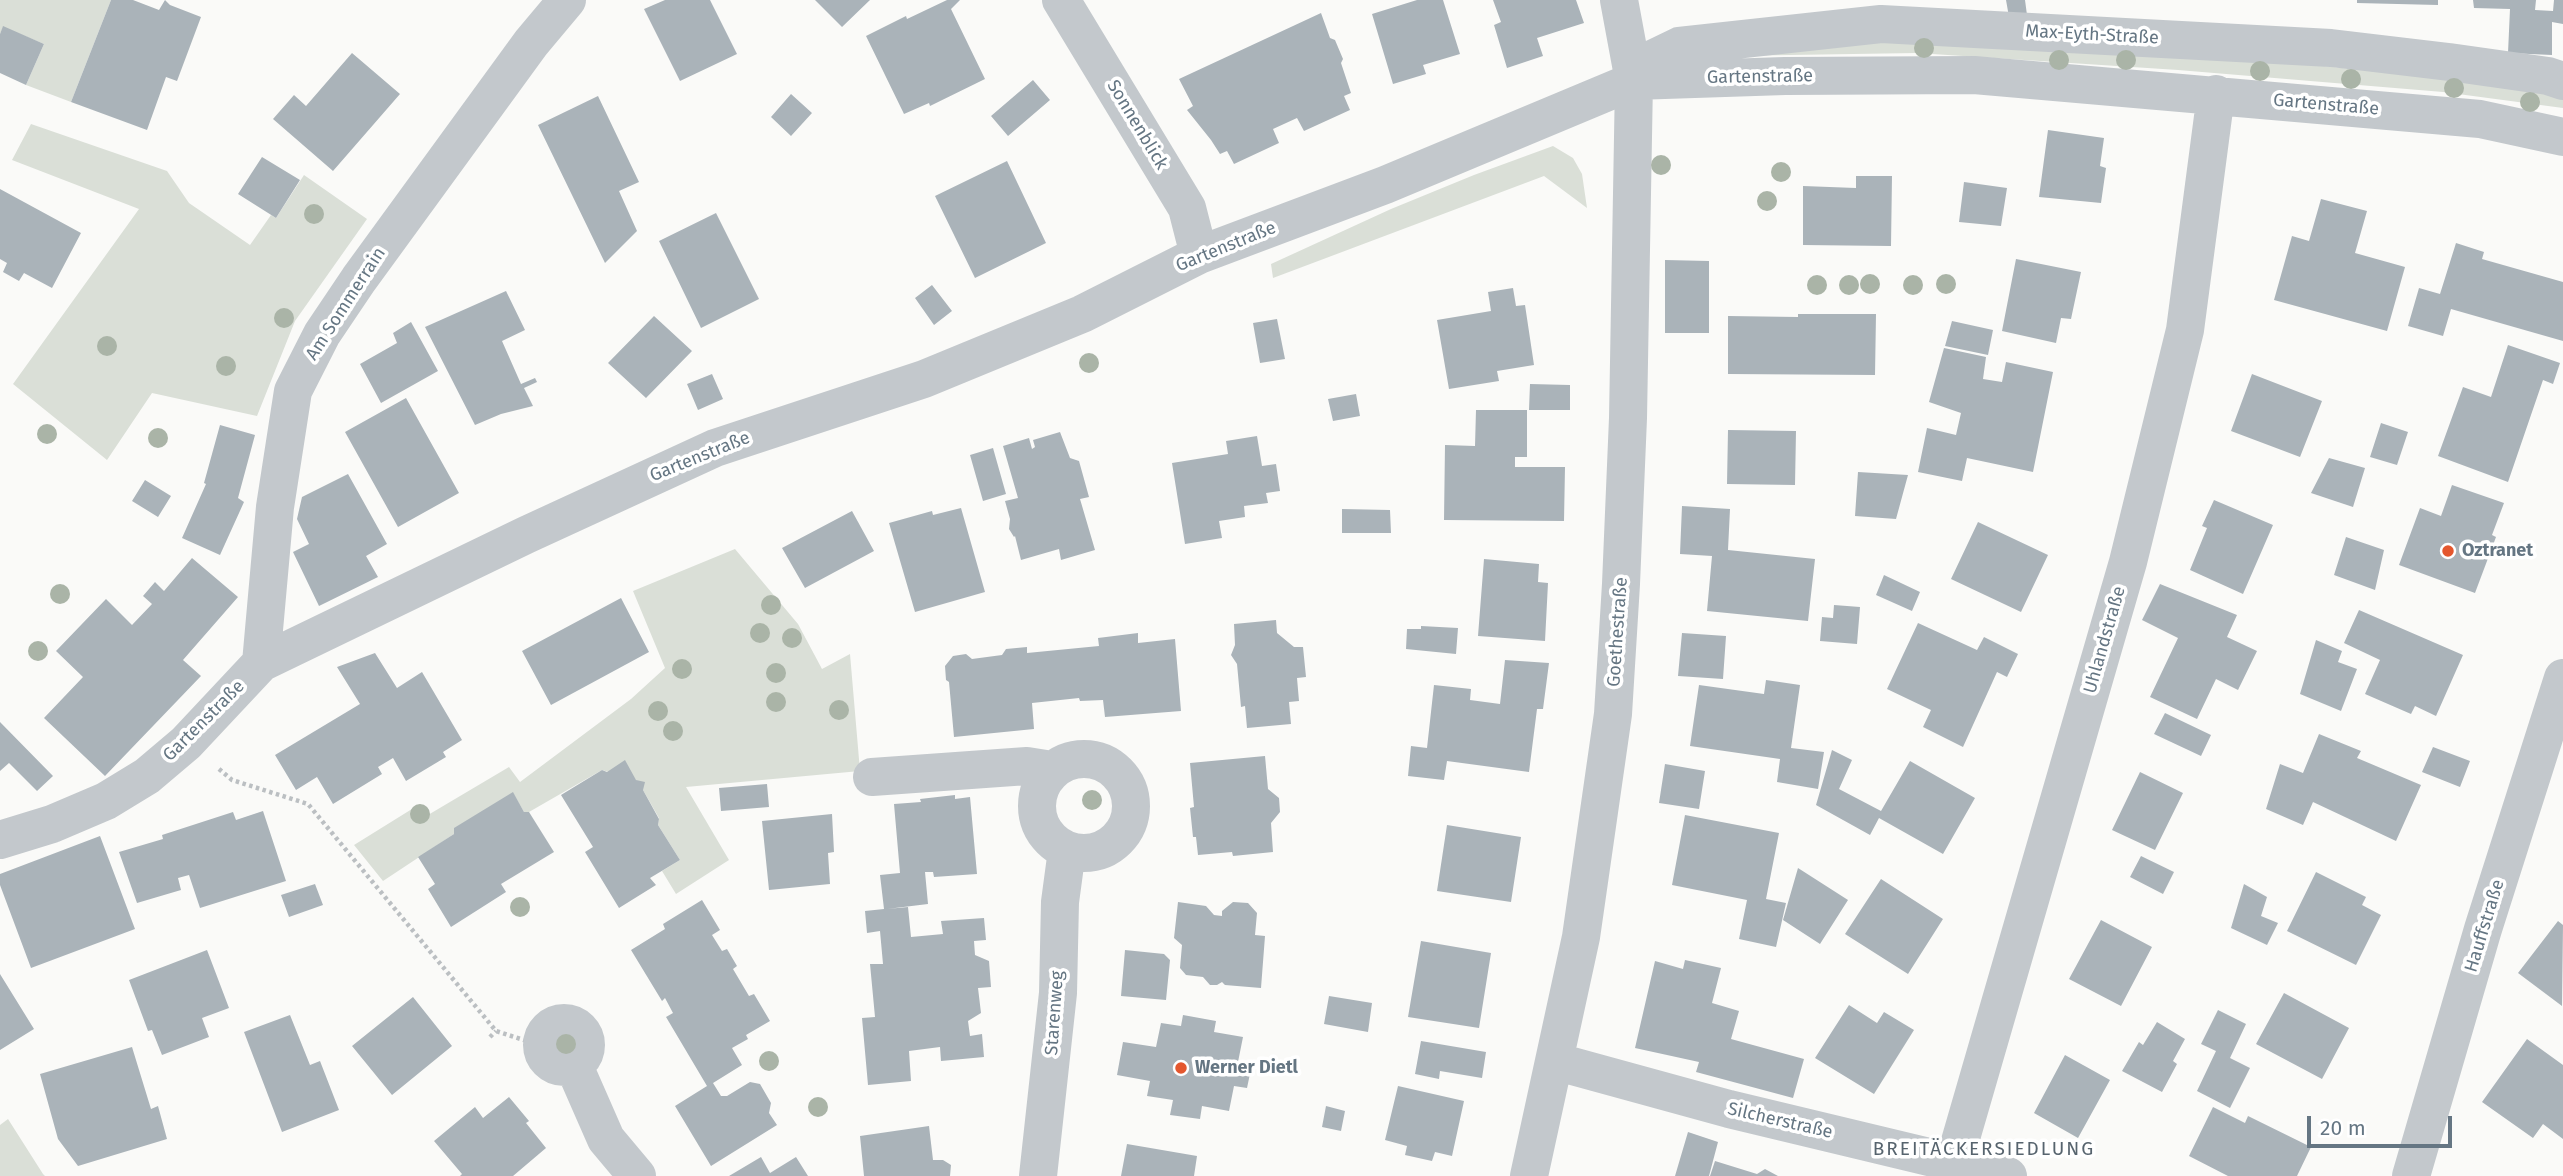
<!DOCTYPE html>
<meta charset="utf-8">
<style>
body{margin:0}
#map{position:relative;width:2563px;height:1176px;overflow:hidden;background:#fafaf8;font-family:"Fira Sans",sans-serif}
canvas{display:block}
.scale{position:absolute;left:2307px;top:1116px;width:145px;height:32px;box-sizing:border-box;border:4px solid #657683;border-top:0;padding-left:9px;font-size:21px;line-height:24px;white-space:nowrap;color:#657683;-webkit-text-stroke:5px #fff;paint-order:stroke}
</style>
<div id="map">
<canvas width="2563" height="1176"></canvas>
<div class="scale">20 m</div>
</div>
<script>
const ctx = document.querySelector('canvas').getContext('2d');
ctx.lineJoin = 'round';
function fillPath(path, color) { ctx.fillStyle = color; ctx.fill(path, 'evenodd'); }
const toPath = rows => new Path2D(rows.map(r => 'M' + r).join(''));
function strokePath(path, color, width, dash) { ctx.strokeStyle = color; ctx.lineWidth = width; ctx.lineCap = dash ? 'butt' : 'round'; ctx.setLineDash(dash || []); ctx.stroke(path); }
function drawText(font, color, halo, rows, align = 'center') {
  ctx.font = font + ' "Fira Sans",sans-serif'; ctx.lineWidth = 7; ctx.setLineDash([]); ctx.textBaseline = 'middle'; ctx.strokeStyle = halo; ctx.fillStyle = color; for (const [text, x, y, turn = 0] of rows) {
    ctx.save(); ctx.translate(x, y); ctx.rotate((+turn || 0) * Math.PI / 180); ctx.textAlign = isNaN(turn) ? turn : align; if (halo) ctx.strokeText(text, 0, 0); ctx.fillText(text, 0, 0); ctx.restore();
  }
}
fillPath(toPath([
 [0,0,111,0,71,102,26,85,44,44,3,27,0,34],
 [1816,40,2180,51,2563,91,2563,108,2443,92,2178,70,1917,53,1726,56],
 [31,124,167,171,189,203,250,245,271,215,276,218,304,175,367,219,295,321,257,416,152,393,107,460,13,384,139,209,12,160],
 [1553,146,1573,158,1582,174,1587,208,1544,176,1273,278,1271,264,1391,209,1474,175],
 [735,549,798,624,822,669,850,654,860,771,686,787,729,860,676,894,662,871,680,860,658,825,659,818,643,790,636,780,602,770,529,812,524,812,513,793,455,828,454,834,383,881,354,845,420,804,428,815,509,767,520,782,631,699,665,668,633,591],
 [8,1119,43,1174,45,1176,0,1176,0,1125]
]), '#dadfd7');
fillPath(toPath([
 [111,0,133,0,159,10,165,0,170,5,201,17,177,81,166,77,147,130,71,102],
 [665,0,710,0,737,54,680,81,644,9],
 [815,0,870,0,842,27],
 [947,0,960,0,951,9,985,79,930,106,929,103,904,114,866,36,906,16,907,19],
 [1417,0,1443,0,1460,54,1423,65,1426,74,1393,84,1372,14],
 [1493,0,1576,0,1584,23,1537,38,1543,56,1507,68,1494,25,1501,22],
 [2006,0,2025,0,2027,15,2009,17],
 [2357,0,2438,0,2438,5,2357,3],
 [2473,0,2536,0,2535,10,2553,11,2554,0,2563,0,2563,24,2552,22,2552,55,2508,53,2510,9,2474,8],
 [1321,13,1330,38,1335,40,1343,59,1341,63,1351,93,1344,96,1350,110,1304,131,1297,118,1273,129,1279,143,1234,164,1227,151,1220,154,1211,140,1187,110,1193,106,1179,79],
 [3,26,44,44,26,85,0,73,0,34],
 [352,53,400,94,333,171,273,119,294,95,306,106],
 [1033,80,1050,100,1008,136,991,116],
 [791,94,812,113,791,136,771,117],
 [598,96,639,182,619,191,637,231,605,263,538,125],
 [2048,130,2104,138,2100,166,2106,168,2101,203,2039,197],
 [262,157,300,180,276,218,238,194],
 [1007,161,1046,243,975,278,935,196],
 [1856,176,1892,176,1891,246,1803,245,1803,186,1856,188],
 [1964,182,2007,188,2001,226,1959,222],
 [0,189,81,233,52,288,24,273,19,281,3,272,7,263,0,259],
 [2321,199,2367,211,2355,253,2405,267,2387,331,2274,300,2292,236,2309,241],
 [716,213,759,299,701,328,659,241],
 [2456,243,2484,252,2482,259,2563,282,2563,341,2451,309,2443,336,2408,326,2419,288,2440,294],
 [2016,259,2081,272,2071,319,2061,318,2056,343,2002,331],
 [1665,260,1709,261,1709,333,1665,333],
 [932,285,952,311,934,325,915,298],
 [1513,288,1516,306,1525,305,1534,365,1497,371,1499,381,1449,389,1437,320,1491,311,1488,292],
 [506,291,525,330,502,341,521,384,535,378,537,382,524,388,533,406,501,414,475,425,425,327],
 [1798,314,1876,314,1875,375,1728,374,1728,316,1798,317],
 [654,316,692,351,646,398,608,363],
 [1277,319,1285,359,1260,363,1253,323],
 [1952,321,1993,330,1988,355,1945,346],
 [411,322,438,371,381,403,360,364,397,343,393,333],
 [2508,345,2560,363,2553,384,2543,380,2508,482,2438,456,2463,387,2491,397],
 [1944,348,1986,357,1983,379,2002,382,2006,362,2053,372,2033,472,1967,458,1962,481,1918,472,1927,428,1956,435,1961,413,1929,402],
 [712,374,723,399,698,410,687,384],
 [2252,374,2322,401,2300,457,2231,431],
 [1530,384,1570,385,1570,410,1529,410],
 [1356,394,1360,416,1333,421,1328,399],
 [406,398,459,493,398,527,345,432],
 [1476,410,1527,410,1527,457,1515,457,1515,467,1565,467,1564,521,1444,520,1445,445,1475,446],
 [2381,423,2408,432,2397,465,2370,457],
 [220,425,255,435,238,498,244,502,220,555,182,538,206,484,204,483],
 [1728,430,1796,431,1795,485,1727,484],
 [1060,432,1070,458,1079,461,1089,497,1080,499,1095,550,1061,560,1059,549,1021,560,1015,536,1014,537,1009,529,1010,519,1005,501,1018,498,1003,446,1029,438,1032,449,1035,447,1033,440],
 [1257,436,1262,466,1276,464,1280,491,1266,493,1268,503,1244,506,1245,517,1219,521,1222,538,1185,544,1172,463,1228,454,1226,441],
 [993,448,1006,494,983,501,970,455],
 [2329,458,2365,468,2353,507,2311,493],
 [1858,472,1908,475,1896,519,1855,516],
 [348,474,387,544,366,556,378,577,319,606,293,552,309,544,297,519,302,497],
 [145,480,171,496,158,517,132,501],
 [2452,485,2504,503,2492,535,2496,537,2475,593,2399,565,2420,508,2441,516],
 [2214,500,2273,525,2243,594,2190,570,2207,528,2202,526],
 [1682,506,1730,509,1728,550,1815,559,1808,621,1707,611,1712,556,1680,554],
 [961,508,985,592,915,612,889,523,932,511,933,515],
 [1342,509,1390,510,1391,533,1342,533],
 [852,511,874,551,805,588,782,548],
 [1978,522,2048,555,2021,612,1951,579],
 [2346,537,2384,550,2375,590,2334,575],
 [192,558,238,597,183,660,201,676,105,776,44,718,83,677,56,651,106,599,132,625,152,604,143,596,155,582,164,591],
 [1484,559,1539,564,1538,582,1548,583,1545,641,1478,636],
 [1884,575,1920,592,1912,611,1876,595],
 [2160,584,2237,615,2227,637,2257,651,2238,690,2216,679,2197,719,2150,697,2178,638,2142,620],
 [621,598,649,652,551,705,522,651],
 [1834,605,1860,607,1857,644,1820,641,1822,617,1833,618],
 [2359,610,2463,655,2436,716,2415,706,2411,714,2365,694,2380,660,2344,643],
 [1276,620,1277,633,1294,647,1303,647,1306,677,1297,678,1299,701,1289,702,1291,724,1247,728,1245,706,1241,707,1237,664,1231,655,1235,645,1234,624],
 [1918,623,1977,650,1984,637,2018,654,2007,677,1997,672,1963,747,1923,727,1931,710,1887,689],
 [1421,626,1458,628,1456,654,1406,649,1407,629,1421,629],
 [1138,633,1138,643,1175,639,1181,711,1105,717,1103,700,1080,701,1079,698,1032,703,1034,729,954,737,949,682,946,680,945,666,953,656,966,654,972,659,1002,655,1006,649,1027,647,1027,653,1099,646,1098,638],
 [1682,633,1726,636,1723,679,1678,676],
 [2316,640,2342,651,2338,662,2357,669,2341,711,2300,694],
 [375,653,397,688,422,672,462,740,443,752,446,757,406,781,393,758,378,767,382,774,333,804,317,777,296,790,275,755,360,704,337,667],
 [1505,660,1549,663,1543,709,1537,709,1529,772,1447,761,1444,780,1408,776,1411,746,1427,748,1434,685,1471,689,1470,700,1500,704],
 [1766,680,1800,685,1791,748,1824,752,1818,789,1777,782,1780,759,1690,746,1699,685,1764,694],
 [2165,713,2211,735,2201,756,2154,734],
 [0,722,53,776,37,791,9,763,0,771],
 [2319,734,2361,751,2357,758,2421,785,2396,841,2313,802,2303,825,2266,809,2280,764,2303,773],
 [2433,747,2470,761,2460,787,2422,772],
 [1832,750,1852,760,1839,789,1881,811,1910,761,1975,798,1943,854,1879,818,1870,835,1816,805],
 [1265,756,1268,789,1279,798,1280,812,1271,823,1273,852,1233,856,1232,852,1198,855,1196,837,1193,837,1190,808,1194,807,1190,763],
 [625,760,636,780,645,782,643,790,659,819,658,825,680,860,650,878,656,885,619,908,585,852,593,847,561,795,602,770,607,772],
 [1665,764,1705,771,1699,809,1659,803],
 [2140,772,2183,793,2155,850,2112,830],
 [767,784,769,807,721,811,719,788],
 [513,792,524,812,529,812,554,852,501,884,506,892,451,927,428,889,435,884,418,857,454,834,454,828],
 [955,795,955,799,970,797,977,874,934,877,933,872,925,872,928,904,887,909,908,907,911,937,943,934,941,921,984,918,986,940,974,941,975,955,989,961,991,987,978,988,981,1013,968,1021,970,1036,982,1034,984,1057,941,1061,940,1047,909,1051,911,1081,868,1085,862,1018,875,1017,870,964,883,964,880,931,867,933,865,911,884,909,880,875,900,873,894,804,921,802,920,799],
 [263,811,286,881,200,908,189,875,178,878,181,890,137,903,119,852,163,839,162,835,233,812,236,820],
 [832,814,834,852,828,853,830,884,769,890,762,821],
 [1685,815,1779,833,1766,899,1786,903,1776,947,1739,939,1747,900,1672,885],
 [1447,825,1521,837,1511,902,1437,891],
 [100,836,135,929,31,968,0,885,0,874],
 [2141,856,2174,872,2163,894,2130,877],
 [1798,868,1848,900,1820,944,1783,920],
 [2316,872,2366,897,2362,905,2381,915,2356,965,2287,931],
 [1881,879,1943,919,1908,974,1845,934],
 [315,884,323,905,289,917,281,895],
 [2244,884,2267,897,2261,916,2278,923,2267,945,2231,928],
 [702,900,720,930,712,935,722,951,727,949,737,966,733,969,749,996,754,994,770,1021,746,1035,748,1039,732,1048,742,1065,713,1083,721,1096,727,1096,750,1082,760,1084,771,1103,769,1113,777,1125,711,1166,675,1106,707,1086,666,1017,673,1013,665,998,662,1001,631,950,665,929,663,924],
 [1178,902,1206,906,1214,915,1222,916,1222,911,1233,902,1248,903,1257,913,1255,935,1265,936,1261,988,1225,985,1222,982,1217,985,1210,985,1203,977,1186,975,1180,968,1182,945,1174,938],
 [2101,920,2152,947,2121,1006,2069,979],
 [2558,921,2563,925,2562,1006,2518,973],
 [1421,941,1491,953,1479,1028,1408,1017],
 [207,950,229,1008,202,1018,209,1037,162,1055,152,1030,148,1031,129,980],
 [1125,950,1164,954,1170,960,1166,1000,1121,996],
 [1685,960,1721,968,1712,1003,1739,1011,1731,1039,1804,1059,1793,1098,1696,1072,1699,1062,1635,1048,1655,961,1683,969],
 [0,974,34,1029,0,1050],
 [2284,993,2349,1028,2322,1079,2256,1044],
 [1329,996,1372,1003,1368,1032,1324,1024],
 [413,997,452,1046,392,1095,352,1046],
 [1849,1005,1877,1023,1884,1012,1914,1030,1874,1094,1815,1058],
 [2218,1010,2246,1024,2230,1058,2250,1068,2230,1108,2197,1091,2216,1051,2201,1044],
 [290,1015,310,1065,320,1061,339,1110,282,1132,244,1032],
 [1183,1015,1216,1021,1214,1032,1243,1037,1237,1067,1251,1069,1247,1088,1234,1086,1229,1111,1202,1106,1200,1119,1170,1115,1173,1100,1147,1096,1150,1081,1117,1075,1123,1042,1156,1047,1161,1023,1181,1026],
 [2157,1022,2185,1039,2173,1061,2177,1064,2162,1092,2122,1071,2139,1042,2143,1045],
 [2527,1039,2563,1065,2563,1139,2543,1124,2533,1138,2482,1102],
 [1421,1041,1486,1052,1482,1078,1440,1071,1439,1079,1415,1074],
 [132,1047,151,1109,158,1106,167,1139,78,1166,58,1139,40,1074],
 [2065,1055,2110,1080,2078,1138,2034,1113],
 [1398,1086,1464,1101,1452,1156,1435,1152,1432,1161,1405,1155,1407,1146,1385,1140],
 [509,1097,529,1121,526,1123,546,1148,513,1176,460,1176,462,1174,434,1141,475,1107,483,1118],
 [1326,1106,1345,1111,1341,1131,1322,1127],
 [2213,1107,2245,1123,2248,1116,2311,1147,2297,1176,2228,1176,2189,1156],
 [929,1126,933,1160,943,1160,951,1165,950,1176,864,1176,860,1136],
 [1688,1132,1718,1142,1709,1176,1675,1176],
 [1127,1144,1197,1156,1194,1176,1121,1176],
 [761,1157,770,1173,796,1157,808,1176,729,1176],
 [1715,1161,1757,1174,1765,1169,1778,1176,1710,1176]
]), '#aab3b9');
strokePath(toPath([
 [219,769,232,780,308,804,496,1031,536,1044],
 [490,1037,496,1031]
]), '#bbbfc2', 4.5, [3.5, 3.5]);
strokePath(toPath([
 [1061,0,1187,208,1199,255],
 [1634,81,1650,60,1679,46,1881,24,2331,48,2449,62,2548,76,2563,81],
 [261,663,275,507,293,391,322,334,359,279,531,43,567,0],
 '1037 806a47 47 0 1 1 94 0a47 47 0 1 1-94 0Z',
 [872,777,1027,766,1052,770],
 [0,840,52,824,106,801,147,776,186,743,261,663,526,535,715,448,924,379,1082,314,1199,255,1385,185,1634,81,1785,76,1974,75,2480,119,2563,137],
 '542 1045a22 22 0 1 1 44 0a22 22 0 1 1-44 0Z',
 [1554,1061,1729,1109,2008,1176],
 [574,1066,606,1139,637,1176],
 [1038,1176,1058,993,1060,902,1067,850],
 [1529,1176,1581,937,1613,714,1621,584,1628,418,1634,81,1619,0],
 [1950,1176,2128,562,2185,330,2216,94],
 [2411,1176,2483,929,2563,678]
]), '#c3c8cc', 38);
ctx.fillStyle = '#aab4a7';
for (const [x, y] of [
 [1924,48],
 [2059,60],
 [2126,60],
 [2260,71],
 [2351,79],
 [2454,88],
 [2530,102],
 [1661,165],
 [1781,172],
 [1767,201],
 [314,214],
 [1870,284],
 [1946,284],
 [1817,285],
 [1849,285],
 [1913,285],
 [284,318],
 [107,346],
 [1089,363],
 [226,366],
 [47,434],
 [158,438],
 [60,594],
 [771,605],
 [760,633],
 [792,638],
 [38,651],
 [682,669],
 [776,673],
 [776,702],
 [839,710],
 [658,711],
 [673,731],
 [1092,800],
 [420,814],
 [520,907],
 [566,1044],
 [769,1061],
 [818,1107]
]) { ctx.beginPath(); ctx.arc(x, y, 10, 0, 2 * Math.PI); ctx.fill(); }
for (const [x, y, r, color] of [
 [2448,551,7,"#e4572e"],
 [1181,1068,7,"#e4572e"]
]) { const dot = new Path2D(); dot.arc(x, y, r, 0, 2 * Math.PI); ctx.fillStyle = color; ctx.fill(dot); strokePath(dot, '#fff', 2.5); }
drawText('18px', '#657683', '#fff', [
 ["Max-Eyth-Straße",2092,35,3],
 ["Gartenstraße",1760,77,-1],
 ["Gartenstraße",2326,105,5],
 ["Sonnenblick",1137,125,59],
 ["Gartenstraße",1226,247,-22],
 ["Am Sommerrain",346,304,-57],
 ["Gartenstraße",700,457,-22],
 ["Goethestraße",1618,632,-86],
 ["Uhlandstraße",2105,640,-74],
 ["Gartenstraße",204,721,-45],
 ["Hauffstraße",2485,926,-73],
 ["Starenweg",1055,1013,-86],
 ["Silcherstraße",1780,1121,13]
]);
drawText('bold 18px', '#657683', '#fff', [
 ["Oztranet",2462,551],
 ["Werner Dietl",1195,1068]
], 'left');
ctx.letterSpacing = '2px';
drawText('19px', '#57646e', '#fff', [
 ["BREITÄCKERSIEDLUNG",1984,1150]
]);
ctx.letterSpacing = '0px';
</script>
